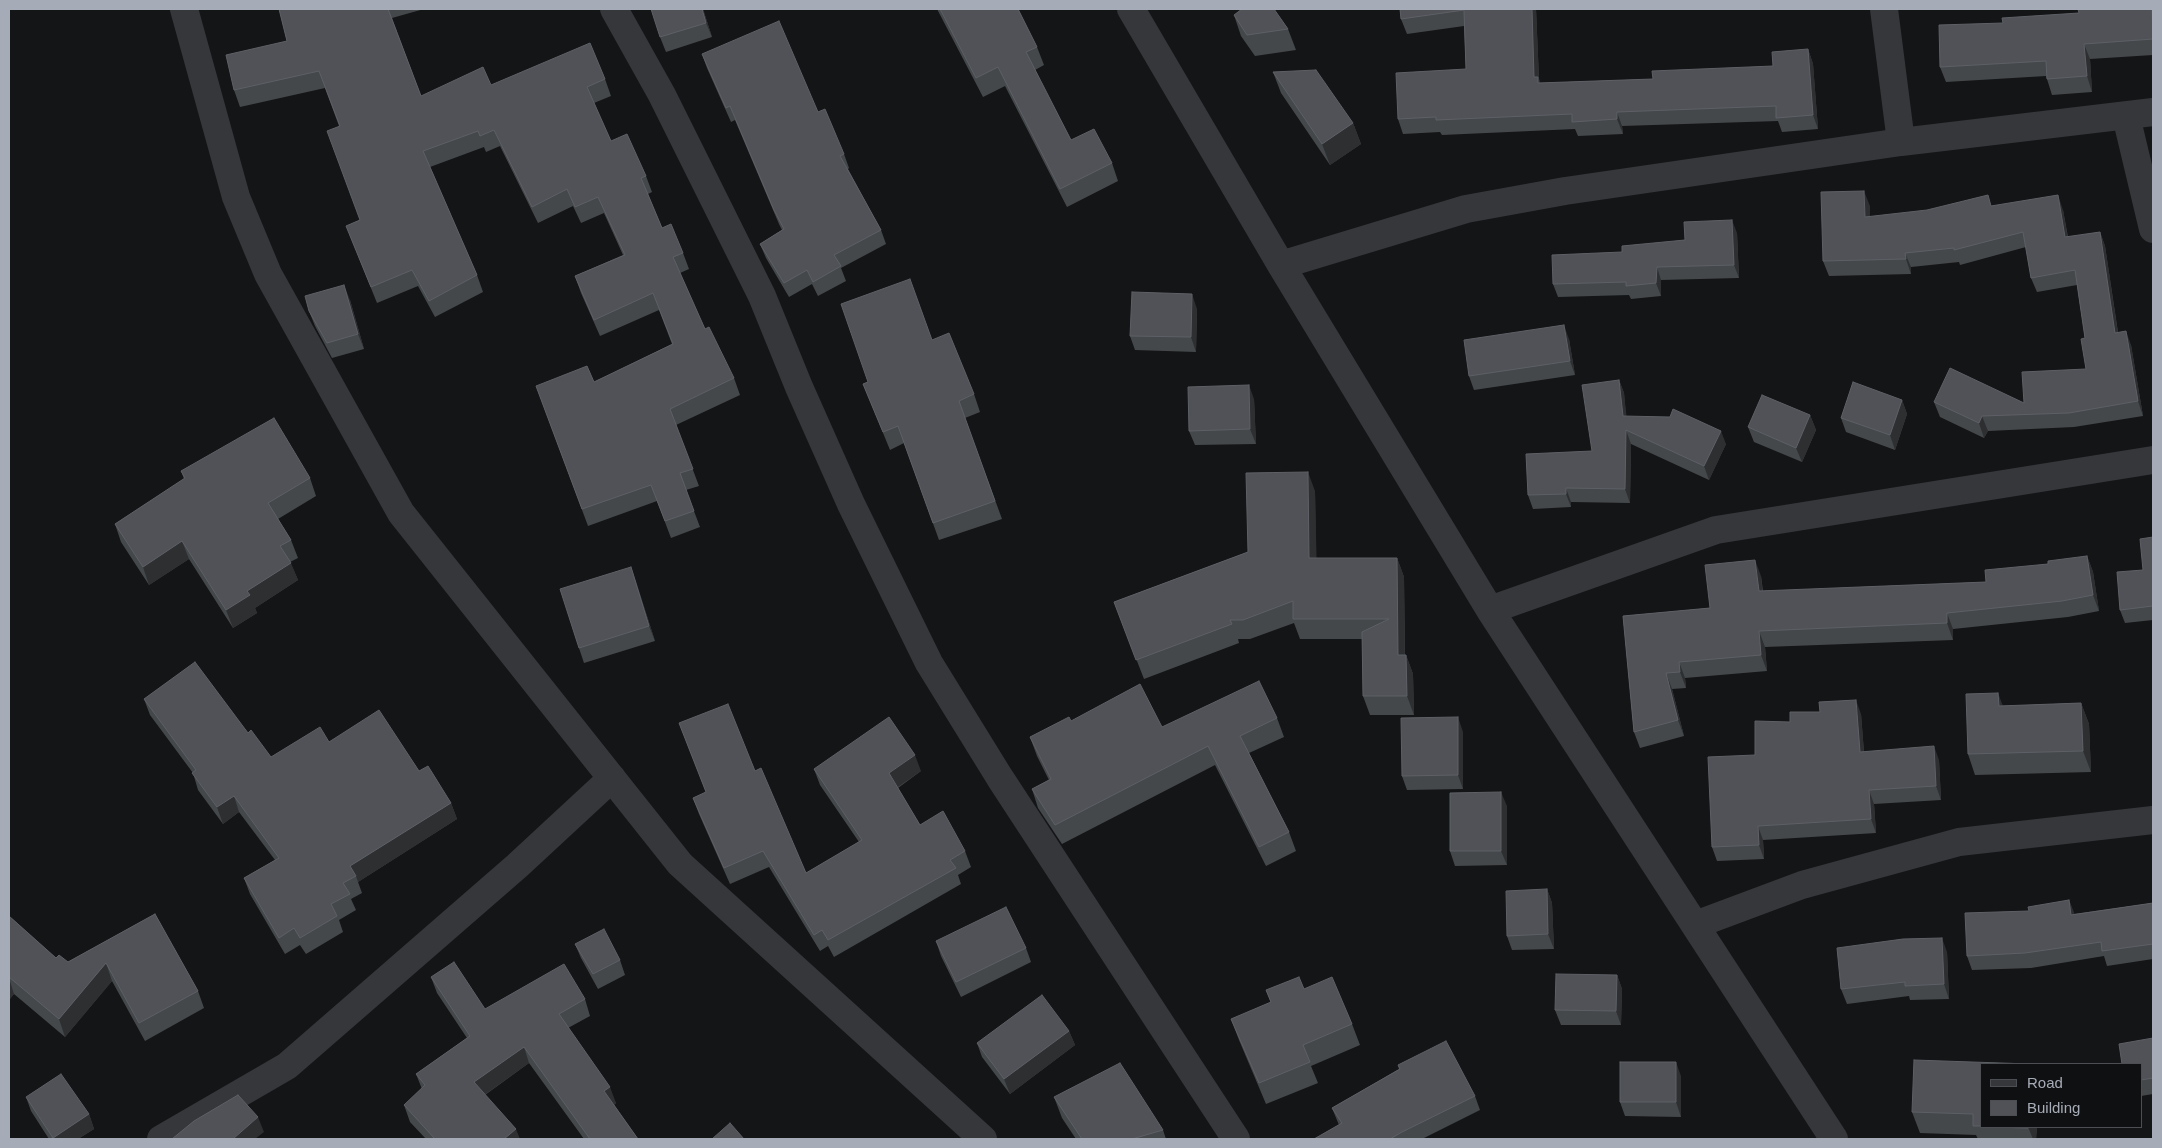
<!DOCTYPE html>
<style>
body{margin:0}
#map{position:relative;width:2162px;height:1148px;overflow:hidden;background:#141516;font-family:Helvetica,sans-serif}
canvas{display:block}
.frame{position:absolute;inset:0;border:10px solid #a6acb7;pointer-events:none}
.legend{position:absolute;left:1980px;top:1063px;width:162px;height:65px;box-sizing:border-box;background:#0f1011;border:1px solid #4b4e53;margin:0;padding:6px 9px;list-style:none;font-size:15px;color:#a6acb7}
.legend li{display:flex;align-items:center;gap:10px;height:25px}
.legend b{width:25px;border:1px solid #4b4e53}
</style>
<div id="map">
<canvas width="2162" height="1148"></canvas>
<div class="frame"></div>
<ul class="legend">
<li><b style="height:6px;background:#35373b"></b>Road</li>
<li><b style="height:14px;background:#505257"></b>Building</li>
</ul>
</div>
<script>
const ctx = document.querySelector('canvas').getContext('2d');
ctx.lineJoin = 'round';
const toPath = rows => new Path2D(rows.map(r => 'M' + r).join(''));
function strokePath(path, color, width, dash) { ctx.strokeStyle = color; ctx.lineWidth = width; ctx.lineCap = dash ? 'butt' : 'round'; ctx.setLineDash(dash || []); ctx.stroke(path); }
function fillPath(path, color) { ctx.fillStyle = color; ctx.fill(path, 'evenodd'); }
strokePath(toPath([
 [184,9,236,197,268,274,401,513,680,864,983,1139],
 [614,9,662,95,762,296,799,387,851,504,929,663,1000,778,1236,1139],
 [1131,9,1281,265,1490,610,1834,1139],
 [1884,9,1901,142],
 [2126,116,2153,229],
 [1281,265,1466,209,1565,191,1901,142,2153,112],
 [1490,610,1716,530,2153,460],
 [1695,925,1802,885,1959,842,2153,820],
 [161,1139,287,1066,517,866,612,778]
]), '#35373b', 28);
fillPath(toPath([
 [279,9,424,9,392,18,421,96,491,85,605,79,611,96,594,103,611,141,646,176,652,192,648,194,662,228,683,253,689,269,680,273,705,329,734,378,740,395,676,425,699,486,686,490,700,527,671,538,657,501,588,526,536,386,594,382,672,344,659,310,600,336,581,293,575,276,623,255,604,213,581,223,573,206,538,223,500,146,486,152,484,147,430,167,477,275,483,292,435,317,418,286,377,303,346,226,360,220,339,126,325,88,240,107,234,90,287,41],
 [703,9,712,37,666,52,660,37],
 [937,9,1018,9,1037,47,1044,65,1035,70,1071,140,1112,163,1118,181,1067,207,1005,86,983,97],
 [1400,9,1536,9,1539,79,1540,83,1653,79,1773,66,1808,49,1813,64,1818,129,1782,132,1778,121,1622,126,1623,134,1578,136,1575,129,1442,135,1440,132,1403,134,1398,119,1466,69,1464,26,1407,34,1401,19],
 [2153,9,2153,55,2090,59,2092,92,2052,95,2047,79,2046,76,1946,82,1940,67,2003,23,2079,13],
 [1234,15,1288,29,1296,50,1255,56,1241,36],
 [702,54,818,112,844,154,849,168,848,169,881,230,886,244,841,268,846,281,818,296,812,284,789,297,766,258,760,244,782,230,779,224,735,120,731,122,707,68],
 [1273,72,1353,123,1361,144,1330,165,1281,93],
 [1870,206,1870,217,1992,206,2063,210,2068,237,2100,232,2105,246,2118,332,2131,345,2143,416,2074,427,1988,431,1984,438,1940,417,1934,402,2024,403,2086,369,2085,338,2077,285,2037,292,2031,278,2026,247,1960,265,1959,262,1911,267,1911,274,1829,276,1823,261],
 [1737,233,1739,278,1661,280,1661,296,1631,299,1629,295,1558,297,1553,284,1622,252,1685,240],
 [350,300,364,349,332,358,315,326,309,311],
 [1197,309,1196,352,1135,350,1130,336],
 [1569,339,1575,375,1474,390,1469,376],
 [932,340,974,394,980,412,965,418,1002,519,939,540,904,443,890,450,863,384,868,382],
 [1619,380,1624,393,1626,417,1726,444,1709,480,1631,444,1630,503,1571,502,1571,507,1533,509,1528,495,1592,451],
 [1254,399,1256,444,1195,445,1189,431],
 [1902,400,1907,414,1895,450,1846,432,1841,418],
 [1810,415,1816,430,1802,462,1754,442,1748,427],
 [181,471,310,478,316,496,278,519,291,540,298,558,290,562,298,580,255,608,257,613,233,628,189,559,149,585,121,542,115,524,184,479],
 [1315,491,1316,558,1397,558,1404,577,1405,655,1406,655,1413,674,1414,715,1370,715,1363,696,1362,639,1300,639,1294,623,1250,639,1238,639,1239,643,1144,679,1114,602,1248,552],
 [2153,537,2153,620,2125,623,2120,610,2143,570],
 [2087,556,2093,572,2099,611,2068,617,1953,629,1953,640,1765,647,1767,671,1685,678,1686,688,1672,689,1684,736,1640,748,1634,732,1623,616,1710,608,1761,576,1763,591,1986,582,2048,564],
 [631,567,655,641,584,663,579,648],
 [1998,693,2002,706,2081,703,2089,724,2091,772,1975,775,1968,754],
 [144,699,248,733,271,757,329,742,419,771,451,803,457,819,358,882,362,893,351,899,356,910,339,920,343,932,306,954,300,945,285,954,250,894,244,878,275,860,239,812,223,824,198,790,193,773,150,715],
 [1861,714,1864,752,1939,760,1941,800,1874,804,1876,833,1763,840,1764,859,1717,861,1712,847,1755,755],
 [1277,718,1284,737,1249,753,1289,832,1296,851,1266,866,1215,765,1062,844,1038,808,1032,789,1049,780,1037,756,1030,737,1071,721,1162,727],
 [679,723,755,771,806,873,859,842,820,785,814,769,921,771,898,788,920,825,965,851,971,867,958,875,961,884,834,957,828,946,820,951,769,867,730,884,699,814,693,798,706,792],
 [1463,732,1463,789,1407,790,1402,776],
 [1507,806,1507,865,1455,866,1450,851],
 [1547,889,1552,903,1554,949,1512,950,1507,936],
 [2069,900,2074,914,2153,903,2153,959,2107,966,2104,956,2031,968,1972,970,1967,956,2029,911],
 [155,914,198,991,204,1008,145,1041,112,981,65,1037,14,994,9,1000,9,916,56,958,68,962],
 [936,941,1026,948,1031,962,961,997,941,956],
 [575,944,620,960,625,975,598,989,581,958],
 [1947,952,1949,999,1910,1000,1909,996,1847,1004,1841,989],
 [1617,975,1622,989,1621,1025,1561,1025,1555,1010],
 [431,977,485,1009,585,999,590,1016,568,1028,616,1103,614,1105,638,1139,584,1139,529,1063,485,1095,520,1139,426,1139,410,1122,404,1105,422,1089,416,1074,467,1038,437,993],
 [1304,989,1352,1024,1360,1045,1311,1066,1318,1083,1266,1104,1239,1040,1231,1019,1271,1003,1266,990],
 [1069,1031,1075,1045,1010,1094,982,1057,977,1043],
 [2153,1038,2153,1094,2141,1096,2141,1064],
 [2030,1064,2037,1127,2036,1139,1978,1139,1976,1135,1920,1133,1912,1112],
 [1398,1065,1475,1096,1480,1110,1422,1139,1314,1139,1339,1125,1332,1108,1399,1069],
 [1681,1076,1681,1117,1625,1116,1620,1102],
 [26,1097,89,1114,94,1129,78,1139,49,1139,31,1111],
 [1054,1097,1163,1130,1166,1139,1076,1139,1062,1118]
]), '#45484b');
fillPath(toPath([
 [702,9,703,9,712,37,706,23],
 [1532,9,1536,9,1539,79,1543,91,1534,77],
 [2152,9,2153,9,2153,36],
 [2084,44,2090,59,2092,92,2087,76],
 [1808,49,1813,64,1818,129,1813,115],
 [1617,112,1622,126,1623,134,1617,119],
 [1353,123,1361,144,1330,165,1322,144],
 [1864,191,1870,206,1870,232,1865,217],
 [2058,195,2063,210,2070,251,2065,237],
 [1732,220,1737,233,1739,278,1734,265],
 [2100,232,2105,246,2120,347,2115,333],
 [1905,253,1911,267,1911,274,1906,259],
 [1657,267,1661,280,1661,296,1656,283],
 [344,285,350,300,364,349,358,334],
 [1192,294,1197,309,1196,352,1191,337],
 [1564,325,1569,339,1575,375,1570,361],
 [2126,331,2131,345,2143,416,2138,401],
 [1619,380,1624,393,1628,430,1623,416],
 [1249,385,1254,399,1256,444,1250,429],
 [1902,400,1907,414,1895,450,1890,435],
 [1810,415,1816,430,1802,462,1796,448],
 [1982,416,1988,431,1984,438,1979,423],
 [1626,430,1631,444,1630,503,1625,489],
 [1721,431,1726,444,1709,480,1704,466],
 [1308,472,1315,491,1317,578,1309,558],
 [1566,488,1571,502,1571,507,1566,494],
 [182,541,189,559,149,585,143,567],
 [2087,556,2093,572,2099,611,2093,595],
 [1397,558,1404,577,1405,674,1398,655],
 [1755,560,1761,576,1764,608,1759,591],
 [291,563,298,580,255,608,257,613,233,628,226,610,247,591],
 [631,567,636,581,655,641,649,626],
 [1947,613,1953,629,1953,640,1947,623],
 [1759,631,1765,647,1767,671,1761,655],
 [1406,655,1413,674,1414,715,1407,696],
 [1679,662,1685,678,1686,688,1680,672],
 [1666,673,1672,689,1684,736,1678,720],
 [1998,693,2006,714,1999,706],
 [1856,700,1861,714,1865,766,1860,752],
 [2081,703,2089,724,2091,772,2083,751],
 [1458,717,1463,732,1463,789,1458,775],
 [1934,746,1939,760,1941,800,1936,786],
 [915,755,921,771,895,789,889,773],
 [1869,790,1874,804,1876,833,1871,819],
 [1501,792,1507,806,1507,865,1501,851],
 [234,796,239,812,223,824,217,807],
 [451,803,457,819,358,882,356,876,350,866],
 [1758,826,1763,840,1764,859,1759,845],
 [1547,889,1552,903,1554,949,1548,934],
 [2069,900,2075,915,2071,915],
 [1942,938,1947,952,1949,999,1944,984],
 [106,963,112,981,65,1037,59,1019],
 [1617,975,1622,989,1621,1025,1616,1011],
 [9,978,14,994,9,1000],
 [1069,1031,1075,1045,1010,1094,1004,1079],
 [524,1047,529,1063,480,1098,474,1082],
 [1676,1062,1681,1076,1681,1117,1676,1102],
 [610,1087,616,1103,610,1107,604,1091],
 [89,1114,94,1129,78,1139,53,1139,53,1138],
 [258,1117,264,1132,255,1139,233,1139],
 [2028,1127,2037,1127,2036,1139,2033,1139],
 [516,1129,520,1139,504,1139]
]), '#2d2f31');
const building = toPath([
 [279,9,388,9,421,96,483,67,491,85,590,43,605,79,587,87,611,141,627,134,646,176,641,178,662,228,671,224,683,253,673,257,705,329,709,327,734,378,670,409,693,469,680,473,694,511,665,521,651,485,582,509,536,386,587,366,594,382,673,344,653,293,594,320,575,276,625,255,598,197,575,207,567,189,532,207,494,130,480,136,478,131,423,151,477,275,429,301,412,270,371,287,346,226,360,220,327,131,340,126,319,71,234,90,226,55,287,41,279,9],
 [651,9,702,9,706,23,660,37,651,9],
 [940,9,1018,9,1037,47,1026,52,1071,140,1094,129,1112,163,1060,189,998,67,976,78,940,9],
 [1242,9,1274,9,1288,29,1247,35,1234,15,1242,9],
 [1400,9,1532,9,1534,77,1538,77,1538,83,1653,79,1652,71,1773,66,1772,52,1808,49,1813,115,1776,118,1776,106,1617,112,1617,119,1572,122,1572,114,1436,120,1436,117,1398,119,1396,73,1466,69,1464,10,1401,19,1400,9],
 [2078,9,2152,9,2153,39,2084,44,2087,76,2047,79,2046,61,1940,67,1939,25,2003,23,2002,18,2079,13,2078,9],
 [779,21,818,112,825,109,844,154,840,156,881,230,834,255,841,266,813,282,807,270,784,283,760,244,784,229,774,210,730,106,726,108,702,54,779,21],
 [1316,70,1353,123,1322,144,1273,72,1316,70],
 [1864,191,1865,217,1927,210,1988,195,1991,206,2058,195,2065,237,2100,232,2115,333,2126,331,2138,401,2069,413,1982,416,1979,423,1934,402,1950,368,2024,403,2022,372,2086,369,2081,339,2085,338,2075,270,2031,278,2023,232,1954,250,1954,248,1905,253,1906,259,1823,261,1821,192,1864,191],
 [1732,220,1734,265,1657,267,1656,283,1626,286,1626,282,1553,284,1552,255,1622,252,1622,246,1685,240,1684,222,1732,220],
 [910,279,932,340,949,333,974,394,959,401,995,501,933,523,898,426,883,432,863,384,868,382,841,304,910,279],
 [344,285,358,334,327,343,309,311,305,296,344,285],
 [1132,292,1192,294,1191,337,1130,336,1132,292],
 [1564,325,1570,361,1469,376,1464,340,1564,325],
 [1619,380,1623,416,1670,417,1673,409,1721,431,1704,466,1626,430,1625,489,1566,488,1566,494,1528,495,1526,454,1592,451,1582,385,1619,380],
 [1853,382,1902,400,1890,435,1841,418,1853,382],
 [1249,385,1250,429,1189,431,1188,387,1249,385],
 [1762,395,1810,415,1796,448,1748,427,1762,395],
 [274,418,310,478,268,503,291,540,280,546,291,563,247,591,250,595,226,610,182,541,143,567,115,524,185,478,181,471,274,418],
 [1308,472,1309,558,1397,558,1398,655,1406,655,1407,696,1363,696,1362,632,1389,619,1293,619,1293,601,1243,620,1230,620,1232,624,1136,660,1114,602,1248,552,1246,473,1308,472],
 [2153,537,2153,606,2120,610,2117,572,2143,570,2140,539,2153,537],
 [2087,556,2093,595,2062,601,1947,613,1947,623,1759,631,1761,655,1679,662,1680,672,1666,673,1678,720,1634,732,1623,616,1710,608,1705,565,1755,560,1759,591,1986,582,1985,570,2048,564,2048,561,2087,556],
 [631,567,649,626,579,648,560,589,631,567],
 [195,662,248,733,251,730,271,757,320,727,329,742,379,710,419,771,428,766,451,803,350,866,356,876,343,883,350,894,331,904,337,916,300,938,294,928,279,938,244,878,279,858,234,796,217,807,192,773,196,770,144,699,195,662],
 [1259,681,1277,718,1240,736,1289,832,1259,847,1208,746,1055,825,1032,789,1051,779,1030,737,1069,717,1071,721,1140,684,1162,727,1259,681],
 [1998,693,1999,706,2081,703,2083,751,1968,754,1966,694,1998,693],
 [1856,700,1860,752,1934,746,1936,786,1869,790,1871,819,1758,826,1759,845,1712,847,1708,757,1755,755,1755,721,1790,722,1790,712,1820,712,1819,702,1856,700],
 [728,704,755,771,761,768,806,873,862,840,814,769,889,717,915,755,889,773,920,825,943,811,965,851,950,860,956,868,828,940,822,930,814,935,763,851,724,868,693,798,706,792,679,723,728,704],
 [1458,717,1458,775,1402,776,1401,718,1458,717],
 [1501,792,1501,851,1450,851,1450,793,1501,792],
 [1547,889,1548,934,1507,936,1506,891,1547,889],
 [2069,900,2071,915,2153,903,2153,944,2102,951,2101,942,2025,953,1967,956,1965,913,2029,911,2028,907,2069,900],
 [1006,907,1026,948,956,982,936,941,1006,907],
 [155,914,198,991,139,1023,106,963,59,1019,9,977,9,916,56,958,59,955,68,962,155,914],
 [604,929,620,960,593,974,575,944,604,929],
 [1942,938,1944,984,1905,986,1905,982,1841,989,1837,948,1903,939,1942,938],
 [454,962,485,1009,564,964,585,999,559,1014,610,1087,604,1091,638,1139,590,1139,524,1047,474,1082,516,1129,504,1139,435,1139,404,1105,425,1085,416,1074,470,1036,431,977,454,962],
 [1556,974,1617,975,1616,1011,1555,1010,1556,974],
 [1299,977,1304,989,1332,977,1352,1024,1303,1045,1310,1062,1259,1083,1231,1019,1271,1002,1266,990,1299,977],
 [1042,995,1069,1031,1004,1079,977,1043,1042,995],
 [2153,1038,2153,1078,2141,1080,2141,1064,2122,1064,2119,1044,2153,1038],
 [1446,1041,1475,1096,1402,1132,1390,1139,1314,1139,1342,1123,1332,1108,1400,1069,1398,1065,1446,1041],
 [1914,1060,2030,1064,1981,1064,1981,1126,1973,1126,1973,1114,1912,1112,1914,1060],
 [1620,1062,1676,1062,1676,1102,1620,1102,1620,1062],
 [1120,1063,1163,1130,1132,1139,1082,1139,1054,1097,1120,1063],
 [61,1074,89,1114,53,1138,26,1097,61,1074],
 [238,1095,258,1117,233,1139,172,1139,194,1121,238,1095],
 [730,1123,744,1139,712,1139,730,1123],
 [1992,1127,2028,1127,2028,1128,1992,1127]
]);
fillPath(building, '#505257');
strokePath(building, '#5d6066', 1);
</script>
